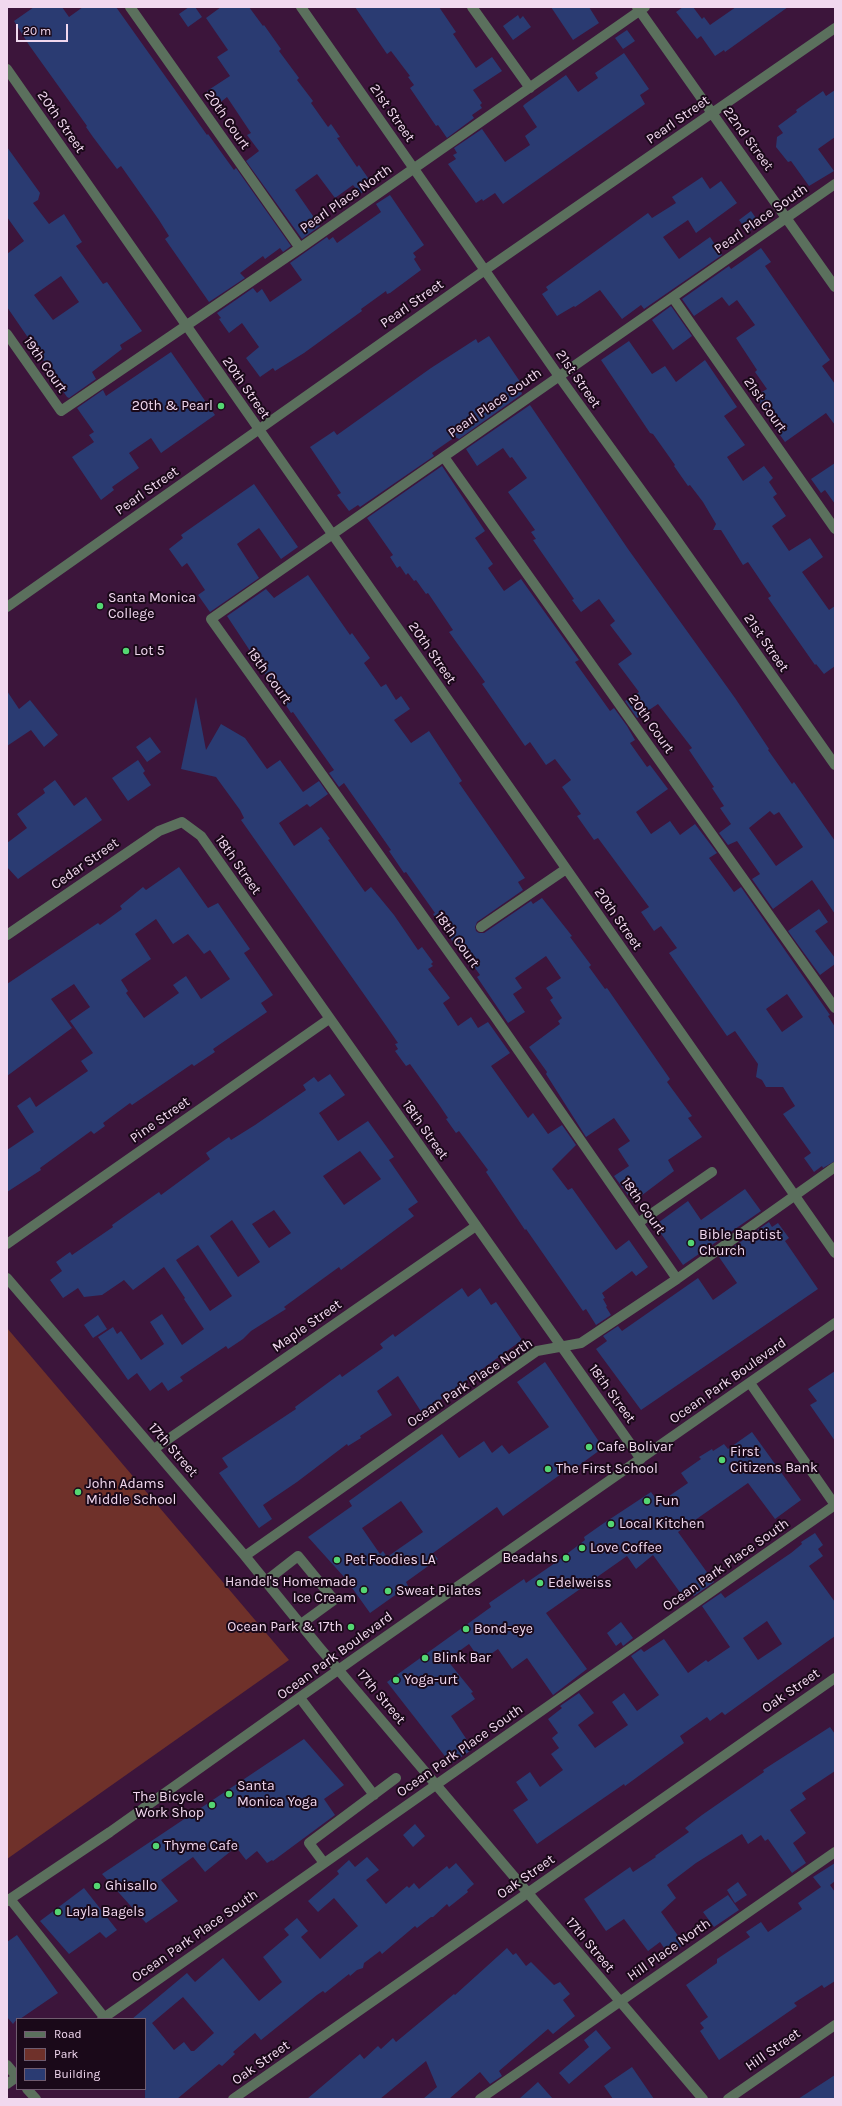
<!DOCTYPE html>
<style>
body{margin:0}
#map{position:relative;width:842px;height:2106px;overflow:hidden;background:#3c153b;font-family:Karla,sans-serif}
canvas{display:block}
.frame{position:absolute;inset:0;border:8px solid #f1d8ef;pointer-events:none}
.legend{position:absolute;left:16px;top:2018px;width:130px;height:72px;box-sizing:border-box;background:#1a0919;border:1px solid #705c6f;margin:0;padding:5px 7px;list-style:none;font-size:12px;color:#f1d8ef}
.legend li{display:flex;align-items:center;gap:8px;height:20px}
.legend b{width:20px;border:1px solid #705c6f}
.scale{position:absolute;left:16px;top:24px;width:52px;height:18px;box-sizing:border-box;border:2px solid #f1d8ef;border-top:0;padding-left:5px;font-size:12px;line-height:14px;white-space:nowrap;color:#f1d8ef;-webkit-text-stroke:3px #1a0919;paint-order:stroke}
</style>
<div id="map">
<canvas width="842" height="2106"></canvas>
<div class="frame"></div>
<ul class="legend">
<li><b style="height:5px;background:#5b705d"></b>Road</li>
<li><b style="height:11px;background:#6f312a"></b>Park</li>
<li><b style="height:11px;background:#2a3b72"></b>Building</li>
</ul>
<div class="scale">20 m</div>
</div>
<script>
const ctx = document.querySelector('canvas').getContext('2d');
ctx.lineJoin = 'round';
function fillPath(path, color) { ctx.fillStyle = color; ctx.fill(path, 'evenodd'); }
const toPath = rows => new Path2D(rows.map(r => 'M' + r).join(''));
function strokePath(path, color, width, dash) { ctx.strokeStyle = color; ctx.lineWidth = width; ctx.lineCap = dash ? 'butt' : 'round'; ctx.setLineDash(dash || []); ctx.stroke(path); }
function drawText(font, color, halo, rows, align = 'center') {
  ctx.font = font + ' Karla,sans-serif'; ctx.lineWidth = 4; ctx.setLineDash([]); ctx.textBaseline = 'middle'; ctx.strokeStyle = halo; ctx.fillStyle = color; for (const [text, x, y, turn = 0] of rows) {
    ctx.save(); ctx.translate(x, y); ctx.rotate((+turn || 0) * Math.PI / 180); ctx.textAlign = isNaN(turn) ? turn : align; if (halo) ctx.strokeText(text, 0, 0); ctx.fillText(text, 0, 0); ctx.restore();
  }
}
fillPath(toPath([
 [7,1328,289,1660,7,1859]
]), '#6f312a');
fillPath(toPath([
 [34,7,62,7,69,17,83,7,116,7,207,135,208,134,234,170,236,168,291,246,283,252,280,248,265,259,263,256,240,273,245,278,209,302,165,239,169,236,159,220,121,166,117,169,93,137,86,127,87,126,29,45,14,21],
 [189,7,195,7,202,17,188,27,179,14],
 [221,7,249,7,263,26,264,25,281,49,279,51,299,78,297,80,313,101,311,103,328,127,331,124,340,137,337,138,357,167,359,165,373,185,360,194,353,185,335,198,317,174,295,190,320,226,302,239,246,161,259,151,247,135,251,133,227,97,217,105,207,91,230,76,217,57,228,50,206,18],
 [355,7,439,7,456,32,453,34,476,68,492,57,502,71,473,90,482,103,480,105,482,108,472,115,474,118,447,138,438,125,436,126,410,88,414,85,408,77,410,76,391,51,387,54],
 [551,7,589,7,599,23,573,40],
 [683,7,693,7,702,19,704,17,710,25,736,7,788,7,725,52,724,50,715,56,701,36,697,39,676,12],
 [518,15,520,19,523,16,531,27,513,40,503,26],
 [627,30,635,41,623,49,615,38],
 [624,53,649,89,640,95,645,104,503,204,495,193,483,201,482,199,476,203,448,164,456,159,453,155,457,153,454,148,482,129,505,162,530,145,525,136,537,127,523,106,525,104,566,75,578,92,598,78,595,73],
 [835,90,835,137,818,149,834,171,809,186,791,161,788,162,776,147,777,137,783,133,778,126,797,112,796,110,823,91,826,96],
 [7,147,40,193,38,200,33,203,49,224,64,214,82,242,76,246,103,284,107,282,142,331,120,345,122,349,92,372,96,379,69,398,67,397,54,378,55,377,7,307,7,254,24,241,7,217],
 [61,276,79,302,53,320,34,295],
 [702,177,710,189,721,181,737,203,696,233,688,220,663,237,679,259,710,237,722,255,644,309,641,305,622,319,600,290,575,307,574,306,557,316,542,294,548,290,546,287,648,213,652,218,676,203,672,197],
 [390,195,424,245,413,253,416,257,414,259,421,270,390,293,387,294,386,291,361,309,362,311,344,324,304,353,275,371,273,368,260,377,246,358,259,347,242,323,229,333,219,319,221,318,217,313,253,288,257,293,262,289,270,302,302,280,290,263,327,237,329,240,333,237,337,243,381,212,376,204],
 [751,211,760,224,748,232,739,220],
 [761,248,771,262,765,266,830,360,822,366,835,384,835,425,826,413,785,442,775,428,777,427,755,396,767,389,755,372,757,370,736,338,755,325,737,300,729,306,722,297,694,316,682,299,729,266,731,269],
 [671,306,692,336,673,350,652,320],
 [489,336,525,389,521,391,522,394,459,439,455,437,432,453,434,456,360,507,358,505,349,511,337,495,341,493,310,447,334,431,337,435,431,368,476,339,478,343],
 [629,341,652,374,665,366,676,382,705,360,737,407,724,416,745,445,727,457,743,481,764,466,773,478,769,482,777,494,773,497,786,516,772,526,789,551,810,538,823,557,802,572,829,610,835,606,835,666,824,674,816,664,815,665,768,598,771,596,748,562,743,565,721,530,713,530,716,524,703,502,690,485,688,486,674,466,675,465,653,434,650,433,601,360],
 [171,352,215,415,161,453,151,438,129,453,139,468,112,487,114,490,101,500,72,457,94,442,89,435,94,432,77,408,103,390,106,396],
 [530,405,628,549,735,698,769,749,768,750,792,784,794,782,835,841,835,914,812,880,773,909,752,879,760,874,737,841,728,845,719,833,731,824,720,808,724,806,712,788,714,787,689,750,692,748,658,704,637,718,625,701,639,692,618,664,632,654,610,625,615,621,599,599,581,612,572,600,574,599,533,540,536,539,531,532,535,530,508,492,527,478,512,457,510,458,503,448,477,466,466,449],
 [770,811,774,815,779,812,803,847,776,866,749,828],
 [835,463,835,504,825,490,821,493,811,479],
 [442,466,485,531,475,538,493,564,488,568,504,591,521,579,579,660,575,662,610,711,614,708,627,726,635,740,630,743,647,767,650,765,668,789,636,812,651,834,670,821,680,835,695,824,717,853,709,858,734,892,741,887,830,1015,828,1016,835,1027,835,1161,823,1168,822,1166,814,1172,804,1158,811,1153,783,1114,795,1106,783,1087,766,1087,762,1080,756,1077,758,1064,735,1031,727,1036,669,953,677,948,661,926,654,931,641,912,649,907,598,838,594,840,577,816,581,814,562,787,571,780,555,759,546,765,530,742,525,746,482,684,485,682,449,632,453,630,428,593,426,594,416,580,414,581,408,573,406,575,400,566,397,568,390,557,393,555,367,518],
 [787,994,803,1017,782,1032,766,1009],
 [254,484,298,547,281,559,259,528,237,544,259,578,210,612,198,595,205,590,187,563,182,567,169,549,183,538,181,535],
 [308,575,350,635,352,633,370,658,364,663,381,687,386,684,396,700,401,696,410,709,394,720,411,743,429,731,462,781,459,783,525,878,518,882,523,890,477,922,475,927,476,931,479,933,484,933,531,901,533,904,542,898,572,936,570,937,591,965,589,967,605,989,607,988,670,1079,667,1082,692,1116,688,1118,702,1137,668,1160,674,1171,633,1202,614,1176,629,1166,618,1149,630,1141,614,1118,586,1137,546,1074,547,1072,529,1047,560,1024,558,1021,562,1018,550,1000,553,998,546,988,561,978,546,956,515,978,522,988,513,994,525,1012,508,1023,477,977,480,975,455,940,453,942,433,914,435,913,406,872,404,873,389,851,391,850,344,783,339,787,329,773,334,770,293,712,291,713,227,616,266,589,274,598],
 [7,691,19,709,30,700,58,735,44,747,31,730,7,746],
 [196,697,206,750,221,724,245,738,267,769,280,760,303,792,319,781,328,794,310,807,307,804,279,823,294,846,321,827,330,839,328,840,365,892,371,887,394,915,418,950,422,947,433,962,431,964,433,966,428,969,450,998,443,1003,458,1026,471,1017,478,1028,488,1022,510,1053,491,1066,528,1118,533,1113,548,1134,562,1125,576,1145,552,1169,568,1190,572,1188,616,1250,629,1240,648,1267,636,1276,632,1271,602,1293,605,1298,603,1299,607,1306,606,1307,611,1315,596,1325,586,1309,583,1311,526,1229,525,1230,486,1172,488,1170,459,1131,456,1133,446,1119,448,1118,440,1106,410,1064,406,1066,395,1051,398,1049,395,1044,398,1043,387,1027,241,820,244,818,240,810,216,777,181,769],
 [150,737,161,752,147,762,136,747],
 [138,760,145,771,143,773,151,785,128,801,112,778],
 [55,780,74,806,86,797,102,820,18,879,7,867,7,843,27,828,17,814,45,793,43,789],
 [179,867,208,908,218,903,250,949,244,953,273,995,261,1003,267,1012,213,1049,215,1052,194,1066,192,1064,132,1105,130,1103,103,1123,105,1126,94,1134,91,1131,40,1168,41,1170,7,1192,7,1150,34,1132,17,1106,30,1097,36,1107,88,1071,81,1061,93,1053,70,1021,90,1007,74,984,51,999,72,1028,7,1076,7,984,98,923,100,925,122,909,120,906,143,887,146,890],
 [156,919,173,944,188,934,204,954,210,950,230,979,201,999,186,976,173,985,179,993,144,1018,126,993,128,991,121,980,151,959,135,934],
 [819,909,828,922,815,931,835,958,835,964,820,975,788,931],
 [330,1074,345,1095,319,1113,338,1141,368,1121,394,1157,389,1160,418,1202,408,1209,414,1216,341,1270,339,1267,284,1307,286,1309,251,1331,243,1339,228,1349,226,1346,180,1377,183,1381,168,1391,162,1382,150,1391,137,1373,128,1380,98,1337,113,1327,117,1334,121,1331,141,1360,164,1344,150,1322,162,1314,182,1345,204,1329,184,1299,185,1298,164,1267,133,1290,124,1280,102,1295,84,1297,78,1288,63,1298,50,1280,62,1271,56,1262,70,1252,72,1255,113,1227,112,1225,159,1192,161,1195,210,1159,206,1153,229,1137,231,1140,255,1125,306,1090,303,1085,314,1077,318,1082],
 [360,1151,381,1179,344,1205,323,1176],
 [274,1210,291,1233,269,1248,252,1224],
 [232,1220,260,1262,238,1277,210,1236],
 [198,1245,232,1296,210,1311,176,1260],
 [745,1189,761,1211,683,1265,655,1225,688,1201,701,1220],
 [769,1222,772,1227,778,1223,789,1238,785,1241,818,1289,641,1410,596,1349,607,1341,603,1336,618,1326,622,1331,698,1278,713,1300,737,1283,719,1257],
 [462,1288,468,1297,480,1288,491,1305,496,1302,522,1340,422,1413,398,1376,377,1391,392,1415,360,1436,361,1438,348,1446,347,1444,297,1482,263,1505,272,1519,259,1528,219,1473,228,1467,222,1458,296,1409,295,1407,340,1374,342,1377,383,1348,380,1344,393,1334,395,1337],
 [98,1315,107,1329,93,1338,84,1325],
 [545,1362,600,1443,600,1450,570,1472,568,1469,503,1516,497,1507,433,1553,438,1559,406,1582,408,1586,370,1613,345,1578,308,1537,352,1506,349,1501,442,1434,459,1458,484,1441,492,1453,502,1445,509,1454,549,1427,517,1382],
 [401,1501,423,1532,387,1557,383,1551,380,1554,362,1528],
 [835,1371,835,1441,810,1405,817,1401,808,1389],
 [752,1432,801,1500,775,1519,748,1483,678,1532,714,1582,694,1596,692,1593,684,1598,653,1555,636,1569,627,1556,546,1613,587,1669,553,1695,527,1658,512,1669,498,1649,481,1661,469,1644,447,1660,473,1692,471,1693,475,1699,451,1716,473,1749,451,1764,387,1682,491,1607,489,1603,524,1579,526,1583,555,1563,585,1540,584,1537,601,1525,651,1492,659,1503,688,1483,681,1473,701,1459,699,1457,712,1449,713,1451,724,1444,728,1449],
 [815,1533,823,1545,818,1549,823,1556,809,1566,835,1602,835,1636,725,1715,722,1712,710,1721,707,1717,680,1736,684,1743,625,1786,624,1784,537,1844,513,1810,528,1800,516,1782,530,1772,540,1787,563,1770,551,1754,559,1748,552,1738,558,1733,548,1719,562,1708,560,1706,579,1693,594,1713,578,1725,595,1748,628,1725,612,1702,624,1693,637,1711,659,1695,631,1656,641,1649,644,1652,664,1639,688,1673,706,1660,708,1662,730,1647,702,1606,721,1593,725,1598,791,1553,802,1544,801,1542],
 [767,1621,782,1644,758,1660,743,1638],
 [621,1622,633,1638,623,1646,621,1642,616,1646,607,1633],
 [830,1727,835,1734,835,1771,802,1793,806,1799,790,1810,806,1833,793,1843,806,1863,792,1873,768,1839,765,1841,761,1835,748,1844,742,1834,696,1863,667,1885,676,1898,661,1912,684,1944,669,1955,660,1942,648,1951,624,1919,606,1931,584,1899,630,1867,633,1872,656,1857,655,1856,689,1832,685,1828,702,1815,764,1772,763,1770],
 [304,1739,344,1785,324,1799,335,1815,273,1861,272,1860,267,1863,257,1851,246,1860,236,1847,205,1872,193,1857,161,1880,178,1901,146,1923,102,1874],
 [415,1824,425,1836,413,1847,403,1835],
 [367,1857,379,1870,366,1880,386,1904,407,1886,409,1888,414,1883,419,1889,447,1866,449,1869,456,1863,474,1884,467,1890,468,1892,449,1907,447,1904,433,1917,431,1917,417,1928,415,1926,382,1954,380,1951,364,1963,363,1968,357,1970,350,1976,349,1974,325,1993,323,1991,317,1995,261,2040,255,2033,233,2052,235,2054,222,2066,219,2064,177,2099,145,2099,145,2019,132,2019,187,1973,195,1982,223,1958,259,2001,282,1982,263,1957,289,1935,284,1929,297,1918,308,1931,301,1937,320,1959,358,1926,334,1898,318,1912,308,1901,339,1874,337,1871,349,1860,355,1867],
 [183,1997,214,2033,194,2051,191,2051,184,2042,174,2050,152,2023],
 [835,1863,835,1881,830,1885,835,1892,835,1981,824,1988,822,1985,794,2003,797,2006,719,2060,700,2031,704,2028,700,2023,708,2017,686,1985,717,1963,717,1959,750,1937,746,1932,761,1922,768,1932,802,1909,798,1903,821,1887,813,1877],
 [738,1882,747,1895,735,1903,727,1890],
 [84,1888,117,1930,106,1938,100,1932,69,1954,40,1921],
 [728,1895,739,1910,714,1927,703,1912],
 [17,1935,58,1993,20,2019,17,2019,13,2024,7,2017,7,1942],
 [507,1948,513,1955,516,1953,526,1966,531,1962,554,1985,560,1982,570,1994,563,2000,575,2016,553,2034,548,2029,499,2071,502,2076,490,2084,480,2072,449,2099,423,2099,437,2087,426,2061,380,2099,307,2099,360,2054,364,2059,378,2046,381,2049,393,2038,396,2042,454,1994,455,1995],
 [596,2030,611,2048,569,2084,559,2073,589,2047,584,2040],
 [632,2067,654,2099,613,2099,604,2086],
 [835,2075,835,2099,798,2099],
 [538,2082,553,2099,519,2099]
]), '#2a3b72');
strokePath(toPath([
 [130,7,300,248],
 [301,7,558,375,664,522,835,765],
 [472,7,530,88],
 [637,7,835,287],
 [7,69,835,1253],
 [673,298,835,529],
 [7,334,61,411,300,248,645,7],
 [444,457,835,1008],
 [7,607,485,270,835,28],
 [481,927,566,869],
 [7,935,159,831,182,822,201,836,641,1459],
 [638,1223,712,1172],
 [7,1244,329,1019],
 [7,1278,245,1556,319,1647,703,2099],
 [677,1279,495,1017,211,619,835,184],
 [750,1383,835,1505],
 [154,1449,476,1226],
 [245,1556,537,1351,581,1343,677,1279,835,1167],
 [266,1581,298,1556,334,1600,301,1624],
 [300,1698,374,1795],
 [324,1863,309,1843,396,1778],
 [10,1899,104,2017],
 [7,1901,110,1832,355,1658,835,1323],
 [102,2019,835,1505],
 [7,2065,17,2077],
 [7,2084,17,2077],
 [27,2089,36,2099],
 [233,2099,835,1678],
 [480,2099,835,1852],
 [728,2099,835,2025]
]), '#5b705d', 10);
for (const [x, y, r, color] of [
 [221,406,4,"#54d672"],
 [100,606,4,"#54d672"],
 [126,651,4,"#54d672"],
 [691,1243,4,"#54d672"],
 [589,1447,4,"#54d672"],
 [722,1460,4,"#54d672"],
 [548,1469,4,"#54d672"],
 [78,1492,4,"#54d672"],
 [647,1501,4,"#54d672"],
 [611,1524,4,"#54d672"],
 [582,1548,4,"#54d672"],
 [566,1558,4,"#54d672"],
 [337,1560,4,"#54d672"],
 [540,1583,4,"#54d672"],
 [364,1590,4,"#54d672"],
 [388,1591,4,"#54d672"],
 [351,1627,4,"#54d672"],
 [466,1629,4,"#54d672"],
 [425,1658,4,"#54d672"],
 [396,1680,4,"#54d672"],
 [229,1794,4,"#54d672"],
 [212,1805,4,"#54d672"],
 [156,1846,4,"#54d672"],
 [97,1886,4,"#54d672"],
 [58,1912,4,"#54d672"]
]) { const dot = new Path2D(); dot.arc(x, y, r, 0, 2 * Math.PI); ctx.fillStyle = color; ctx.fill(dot); strokePath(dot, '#1a0919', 1.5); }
drawText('14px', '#f1d8ef', '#1a0919', [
 ["21st Street",392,113,55],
 ["20th Court",227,120,55],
 ["Pearl Street",678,120,-35],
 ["20th Street",61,122,55],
 ["22nd Street",748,139,54],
 ["Pearl Place North",346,199,-35],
 ["Pearl Place South",761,219,-35],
 ["Pearl Street",412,304,-35],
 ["19th Court",45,365,55],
 ["21st Street",578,379,55],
 ["20th Street",246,388,55],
 ["Pearl Place South",495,403,-35],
 ["21st Court",765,405,55],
 ["Pearl Street",147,491,-35],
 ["21st Street",766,643,55],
 ["20th Street",432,653,55],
 ["18th Court",269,676,54],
 ["20th Court",651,724,55],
 ["Cedar Street",85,864,-35],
 ["18th Street",238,865,55],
 ["20th Street",618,919,55],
 ["18th Court",457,940,54],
 ["Pine Street",160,1120,-35],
 ["18th Street",425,1130,55],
 ["18th Court",643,1206,55],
 ["Maple Street",307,1326,-35],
 ["Ocean Park Boulevard",728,1381,-35],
 ["Ocean Park Place North",470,1383,-34],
 ["18th Street",612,1394,54],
 ["17th Street",173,1450,49],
 ["Ocean Park Place South",726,1565,-35],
 ["Ocean Park Boulevard",335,1656,-36],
 ["Oak Street",791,1691,-35],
 ["17th Street",381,1697,50],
 ["Ocean Park Place South",460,1751,-35],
 ["Oak Street",526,1877,-35],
 ["Ocean Park Place South",195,1936,-35],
 ["17th Street",590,1945,50],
 ["Hill Place North",669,1950,-35],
 ["Hill Street",773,2050,-35],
 ["Oak Street",261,2063,-35]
]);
drawText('14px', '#f1d8ef', '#1a0919', [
 ["20th & Pearl",213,406,"right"],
 ["Santa Monica",108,598],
 ["College",108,614],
 ["Lot 5",134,651],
 ["Bible Baptist",699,1235],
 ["Church",699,1251],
 ["Cafe Bolivar",597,1447],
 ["First",730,1452],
 ["Citizens Bank",730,1468],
 ["The First School",556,1469],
 ["John Adams",86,1484],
 ["Middle School",86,1500],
 ["Fun",655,1501],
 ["Local Kitchen",619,1524],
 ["Love Coffee",590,1548],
 ["Beadahs",558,1558,"right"],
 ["Pet Foodies LA",345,1560],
 ["Handel's Homemade",356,1582,"right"],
 ["Ice Cream",356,1598,"right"],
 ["Edelweiss",548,1583],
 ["Sweat Pilates",396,1591],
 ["Ocean Park & 17th",343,1627,"right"],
 ["Bond-eye",474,1629],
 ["Blink Bar",433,1658],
 ["Yoga-urt",404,1680],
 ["Santa",237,1786],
 ["Monica Yoga",237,1802],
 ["The Bicycle",204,1797,"right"],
 ["Work Shop",204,1813,"right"],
 ["Thyme Cafe",164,1846],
 ["Ghisallo",105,1886],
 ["Layla Bagels",66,1912]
], 'left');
</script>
